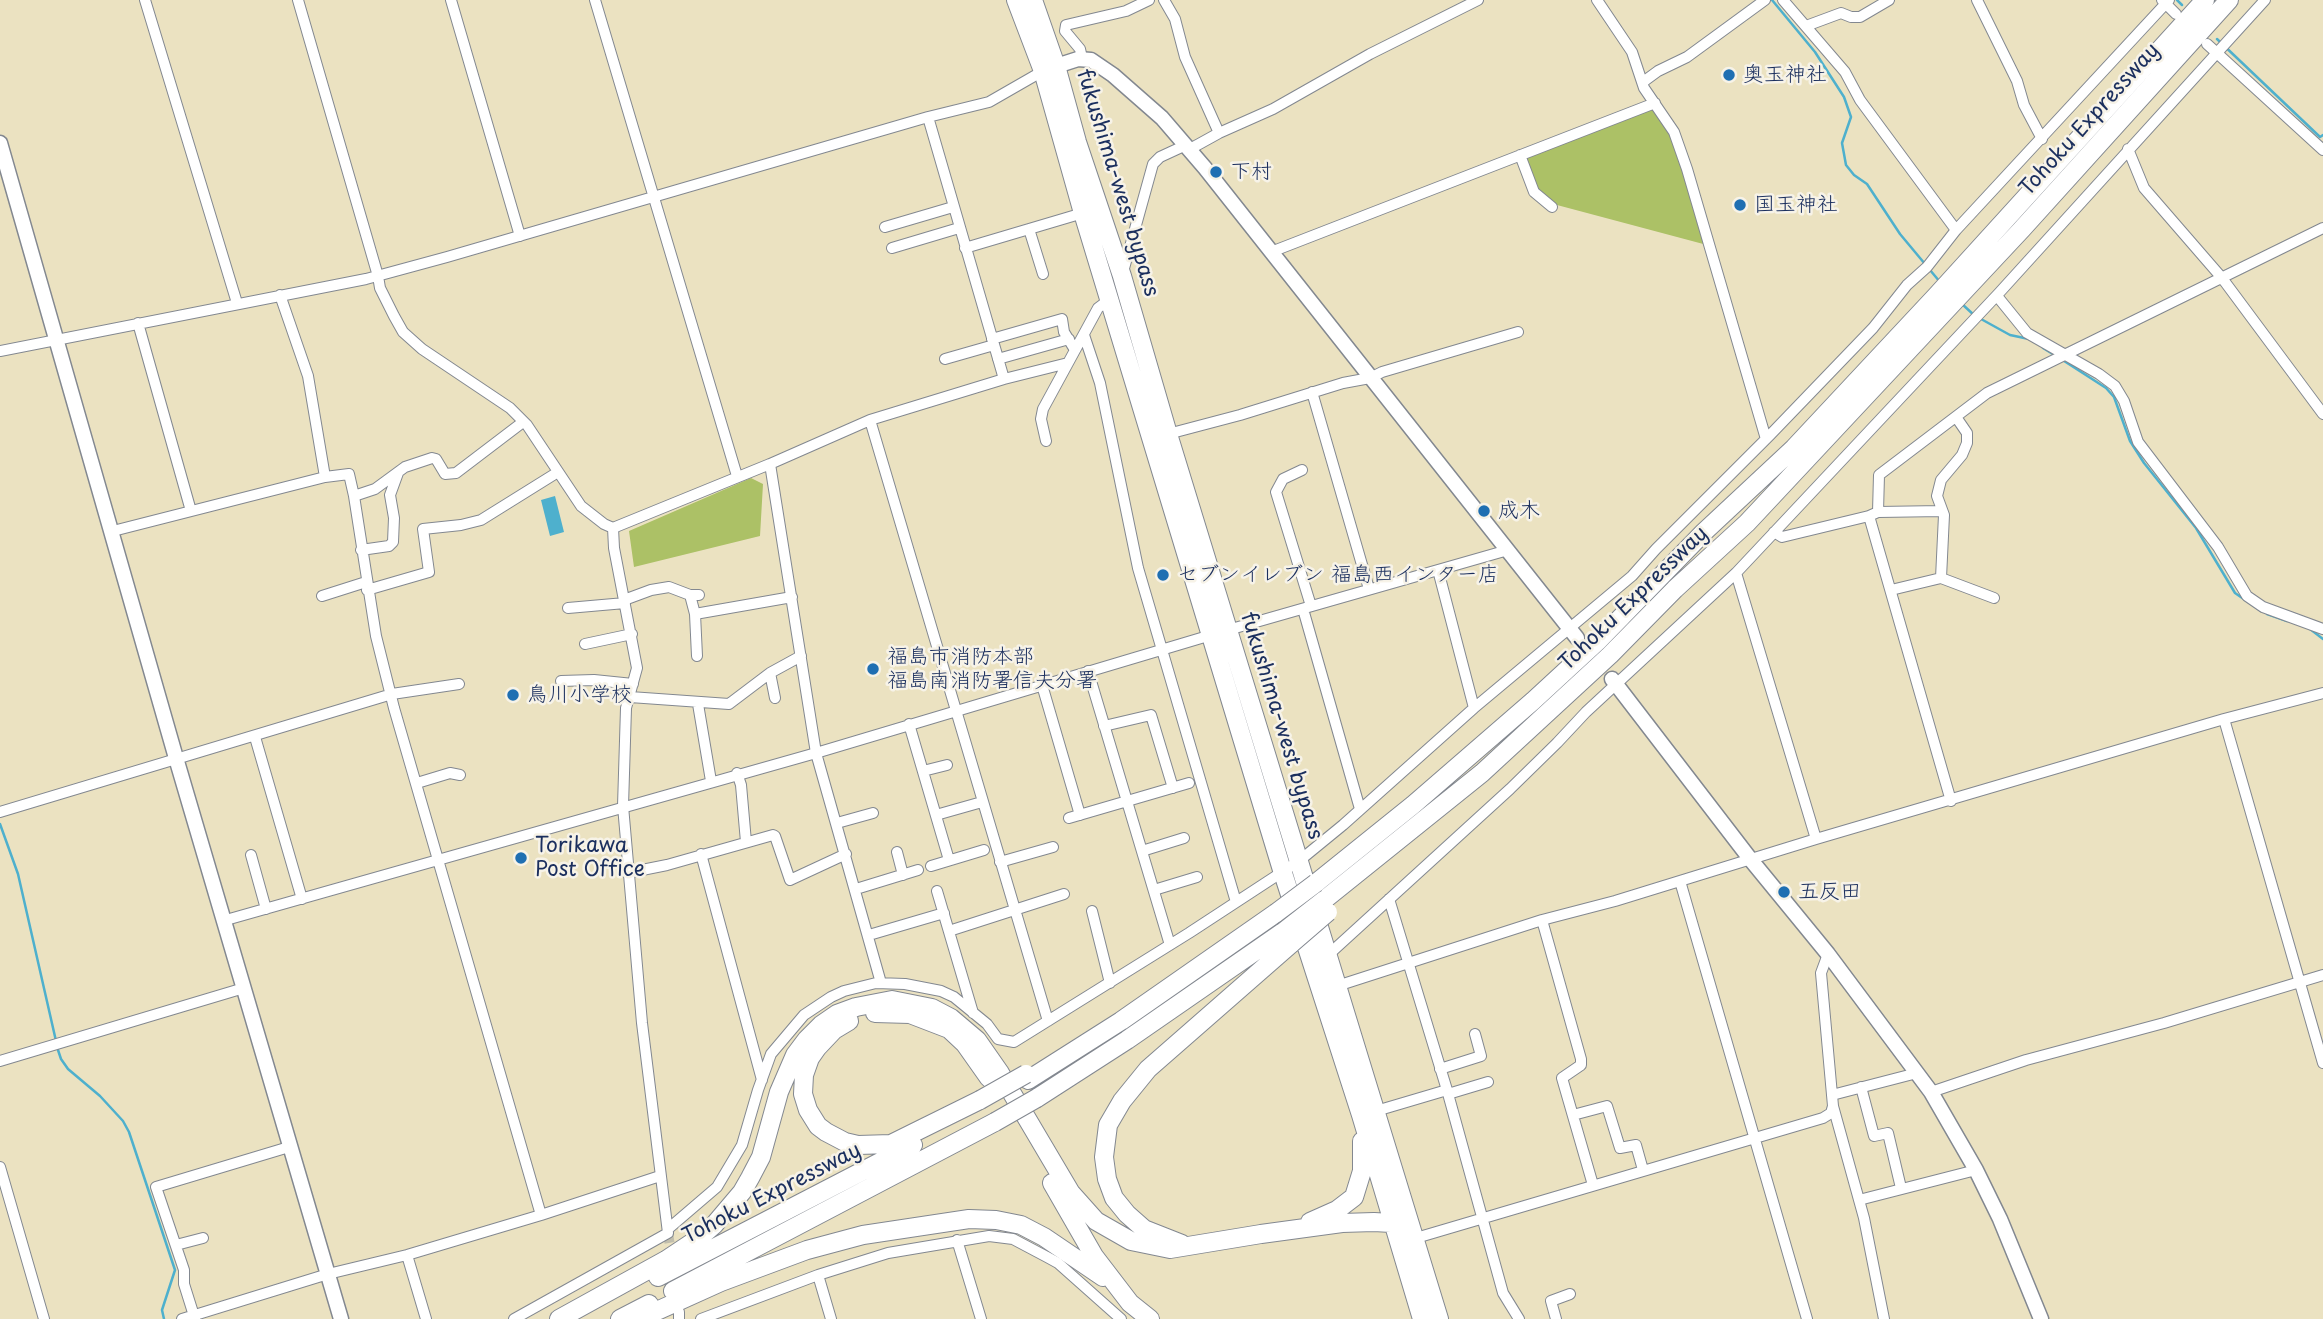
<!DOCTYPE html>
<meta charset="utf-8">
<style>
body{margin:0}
canvas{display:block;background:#ebe2c1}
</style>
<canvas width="2323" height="1319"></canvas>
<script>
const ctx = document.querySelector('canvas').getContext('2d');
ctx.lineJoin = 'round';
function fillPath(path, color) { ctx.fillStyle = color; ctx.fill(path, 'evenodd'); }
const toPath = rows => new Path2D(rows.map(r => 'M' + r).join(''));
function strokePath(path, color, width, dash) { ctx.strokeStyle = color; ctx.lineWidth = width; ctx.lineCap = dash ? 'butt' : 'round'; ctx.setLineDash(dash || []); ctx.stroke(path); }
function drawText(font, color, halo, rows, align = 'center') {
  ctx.font = font + ' "Playpen Sans","Klee One",sans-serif'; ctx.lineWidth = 5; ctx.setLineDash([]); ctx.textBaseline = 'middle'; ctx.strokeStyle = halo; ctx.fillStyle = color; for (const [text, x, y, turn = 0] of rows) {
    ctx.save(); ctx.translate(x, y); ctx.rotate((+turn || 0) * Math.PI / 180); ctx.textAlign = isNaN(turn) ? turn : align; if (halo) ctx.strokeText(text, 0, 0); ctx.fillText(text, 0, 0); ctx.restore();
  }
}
fillPath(toPath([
 [1652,106,1669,131,1680,159,1707,245,1557,205,1532,183,1525,156],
 [751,478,763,484,760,536,634,567,629,531]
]), '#acc166');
fillPath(toPath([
 [555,496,564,532,550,536,541,500]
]), '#4eb0cd');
strokePath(toPath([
 [1772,0,1815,52,1844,97,1851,117,1842,143,1846,165,1854,175,1867,184,1900,234,1940,282],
 [2177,0,2182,5],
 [2217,39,2320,137,2323,135],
 [1962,304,1975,316],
 [1981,319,2010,335,2029,339],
 [2043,348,2056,356],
 [2061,359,2106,388,2114,397,2130,441,2144,463,2196,528,2235,593,2261,611],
 [2267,614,2287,621],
 [2310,629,2323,639],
 [0,824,18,874,56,1041],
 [57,1047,61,1059,68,1069,100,1096,123,1121,129,1132,175,1270,162,1310,164,1319]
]), '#4eb0cd', 2.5);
strokePath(toPath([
 [668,1233,672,1259]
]), '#c1bead', 10, [10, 5]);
const street = toPath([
 [145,0,237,303],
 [298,0,378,276,380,288,394,316,403,332,422,349,510,408,527,425,581,506,604,524,613,528,770,464,870,420,1004,379,1068,363],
 [451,0,520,236],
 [595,0,737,476],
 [1164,0,1175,19,1185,57,1219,133],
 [1597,0,1632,52,1644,88,1674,132,1687,169,1766,439],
 [1783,0,1845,72,1860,100,1956,230],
 [1977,0,2017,81,2024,105,2042,139],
 [2162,0,2176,14],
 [1806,26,1841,13,1851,17,1860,17,1889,0],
 [2207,44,2323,150],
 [1082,58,1080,49,1065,31,1066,25,1126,11,1149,0],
 [1643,82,1658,71,1687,57,1765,0],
 [928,117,1004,379],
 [1190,149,1219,133,1273,109,1370,54,1478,0],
 [2128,149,2144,188,2222,278,2323,414],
 [1520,155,1534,192,1552,207],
 [885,227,953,207],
 [1029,229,1043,274],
 [892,248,959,228],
 [965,248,1083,213],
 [1271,252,1655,103],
 [1123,272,1153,164,1160,157,1186,145],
 [280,295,308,376,325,477],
 [1997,296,2027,333,2099,374,2115,386,2124,401,2138,442,2218,547,2247,596,2263,607,2323,629],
 [138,323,191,511],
 [1084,335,1100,383,1138,568,1236,902],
 [992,339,1062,319,1064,332,1075,350],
 [0,351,366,279,447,257,928,117,989,102,1043,71],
 [945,359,994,345],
 [998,359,1069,339],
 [1312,392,1369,589],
 [870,420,1048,1021],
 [523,422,456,473,445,474,436,459,432,458,405,467,375,489,354,496,376,636,394,708,541,1215],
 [1168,434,1240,415,1343,383,1370,378,1382,372,1518,332],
 [1046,441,1041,419,1043,409,1098,308,1110,299],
 [770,464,816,753,881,983],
 [1302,470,1283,479,1276,492,1311,606],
 [1878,512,1942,511],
 [1869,516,1951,801],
 [113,531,325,477,349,474,354,496],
 [1774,532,1782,537,1869,516,1878,512,1879,475,1987,393,2323,228],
 [361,550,389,546,393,542,394,518,390,495,398,473],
 [1438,570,1474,708],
 [1736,573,1816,839],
 [1941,578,1944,515,1937,496,1941,480,1962,455,1967,443,1967,433,1956,417],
 [367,590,429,572,423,529,461,525,481,520,558,472],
 [1891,590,1941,578,1994,598],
 [690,595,695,614,697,656],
 [322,596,366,582],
 [624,600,651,590,669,587,690,595,699,595],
 [568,608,625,603],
 [1303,609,1360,809],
 [695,614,792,597],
 [585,644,632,634],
 [1088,671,1170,945],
 [770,673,775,698],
 [561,681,594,680,633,684],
 [1042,685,1080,815],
 [630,697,729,704,770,673,801,656],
 [698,704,711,781],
 [2224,719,2323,1063],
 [909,724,949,860],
 [1104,726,1151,715,1173,788],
 [255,737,302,899],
 [923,771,947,765],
 [737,773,741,785,746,842],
 [417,783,450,773,460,775],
 [0,812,392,694,459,684],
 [936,815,982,802],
 [1069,818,1189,783],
 [837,823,873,813],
 [1142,851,1184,838],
 [897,852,903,875],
 [701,854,762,1080],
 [251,855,266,909],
 [1000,862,1053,847],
 [931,866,984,850],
 [627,873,667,865,773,835,775,836,790,880,846,854],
 [1680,881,1807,1319],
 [856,889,918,870],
 [1154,890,1197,877],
 [937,891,973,1013],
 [1389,899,1447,1090,1503,1293,1519,1319],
 [1092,911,1110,983],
 [226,920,816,753,1228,630,1508,550],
 [1542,920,1581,1059,1581,1065,1562,1078,1593,1185],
 [949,931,1064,894],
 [869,935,944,913],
 [1828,954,1821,973,1833,1106,1864,1218,1884,1319],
 [1327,956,1510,789,1557,743,1586,712,1736,573,1999,293,2265,0],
 [1337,986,1542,920,1615,901,1816,839,2224,719,2323,693],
 [0,1061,244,988],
 [1440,1069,1481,1056,1475,1034],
 [1861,1087,1874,1136,1888,1133,1901,1188],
 [1931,1092,2026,1060,2164,1023,2323,975],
 [1448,1094,1488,1082],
 [1832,1095,1917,1073],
 [1376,1111,1447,1090],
 [1573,1115,1607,1106,1620,1148,1636,1145,1643,1170],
 [0,1167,44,1319],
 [1859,1200,1976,1170],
 [668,1229,717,1187,742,1145,758,1090,771,1054,804,1015,831,997,844,991,876,983,905,984,941,991,954,997,987,1024,998,1039,1014,1042,1189,933,1299,861,1343,825,1474,708,1632,576,1656,549,1770,435,1873,328,1907,285,1927,267,1956,230,2169,0],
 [1416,1238,1823,1118,1831,1113,1833,1106],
 [957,1240,981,1319],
 [176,1245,203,1238],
 [407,1255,426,1319],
 [818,1275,831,1319],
 [182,1319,328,1274,407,1255,541,1215,660,1176],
 [195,1319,184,1284,184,1270,156,1187,289,1147],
 [514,1319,668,1233,642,1023,623,806,626,708,637,668,614,548,613,528],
 [679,1319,679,1312],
 [701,1319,818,1275,888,1253,989,1236,1013,1239,1047,1257,1058,1263,1121,1319],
 [1556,1319,1551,1301,1570,1294]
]);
const secondary = toPath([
 [1047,69,1078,59,1091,60,1113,75,1162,118,1205,168,1577,638],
 [0,143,176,758,341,1319],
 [1612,679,1751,860,1828,954,1931,1092,1976,1170,2000,1219,2041,1319]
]);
const highway = toPath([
 [1016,0,1043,71,1083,213,1282,870,1361,1115,1422,1319],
 [1033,0,1056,66,1077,142,1122,276,1168,434,1439,1319],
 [1316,883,1413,805,1533,701,1597,642,1704,532,1794,448,1937,295,2205,0],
 [1324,900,1482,773,1610,655,1675,589,1747,523,2022,229,2229,0],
 [875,1013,910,1014,949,1029,965,1044,989,1078],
 [849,1021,834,1030,817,1048,810,1058,804,1075,803,1094,808,1110,818,1126,826,1132,845,1142,858,1145,891,1144,980,1100],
 [1028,1080,1121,1021,1276,913],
 [1037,1098,1127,1040,1283,932],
 [1052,1183,1094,1256,1130,1303,1150,1319],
 [1310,1222,1337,1210,1354,1197,1362,1171,1362,1141],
 [1182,1244,1144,1229,1127,1214,1114,1198,1107,1179,1104,1157,1108,1125,1122,1101,1148,1069,1292,943],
 [658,1277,913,1145],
 [673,1291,995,1122],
 [559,1319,666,1260,699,1238,714,1225,742,1192,750,1178,761,1157,779,1092,795,1055,807,1039,821,1025,837,1014,856,1007,892,1000,932,1008,951,1018,977,1040,1000,1073,1071,1193,1096,1221,1131,1241,1170,1249,1261,1234,1342,1223,1374,1222,1391,1223,1400,1228],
 [620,1319,649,1304],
 [639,1319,721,1282,807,1250,863,1235,969,1219,996,1220,1021,1225,1044,1237,1103,1277]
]);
strokePath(street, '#838890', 12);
strokePath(secondary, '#838890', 17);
strokePath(highway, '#838890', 20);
strokePath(street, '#fff', 10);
strokePath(secondary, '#fff', 14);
strokePath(highway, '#fff', 18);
const highwayBridge = toPath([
 [1276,913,1316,883],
 [1283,932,1324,900],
 [1292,943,1328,912],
 [980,1100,1026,1074],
 [995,1122,1037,1098]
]);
strokePath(highwayBridge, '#838890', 20, []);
strokePath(highwayBridge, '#fff', 18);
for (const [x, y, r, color] of [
 [1729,75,7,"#1f6fb2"],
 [1216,172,7,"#1f6fb2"],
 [1740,205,7,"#1f6fb2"],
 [1484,511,7,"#1f6fb2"],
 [1163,575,7,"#1f6fb2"],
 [873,669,7,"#1f6fb2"],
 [513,695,7,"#1f6fb2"],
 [521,858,7,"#1f6fb2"],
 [1784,892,7,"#1f6fb2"]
]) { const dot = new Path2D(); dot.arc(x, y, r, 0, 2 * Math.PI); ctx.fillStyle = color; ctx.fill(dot); strokePath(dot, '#f7f3e8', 2.5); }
drawText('21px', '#1b2f5e', '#f7f3e8', [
 ["奥玉神社",1743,75],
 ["下村",1230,172],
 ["国玉神社",1754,205],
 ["成木",1498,511],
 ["セブンイレブン 福島西インター店",1177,575],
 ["福島市消防本部",887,657],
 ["福島南消防署信夫分署",887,681],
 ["鳥川小学校",527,695],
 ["Torikawa",535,846],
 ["Post Office",535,870],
 ["五反田",1798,892]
], 'left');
drawText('21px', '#1b2f5e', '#f7f3e8', [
 ["Tohoku Expressway",2090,120,-48],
 ["fukushima-west bypass",1117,183,73],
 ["Tohoku Expressway",1634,599,-44],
 ["fukushima-west bypass",1281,726,73],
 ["Tohoku Expressway",772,1194,-27]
]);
</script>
